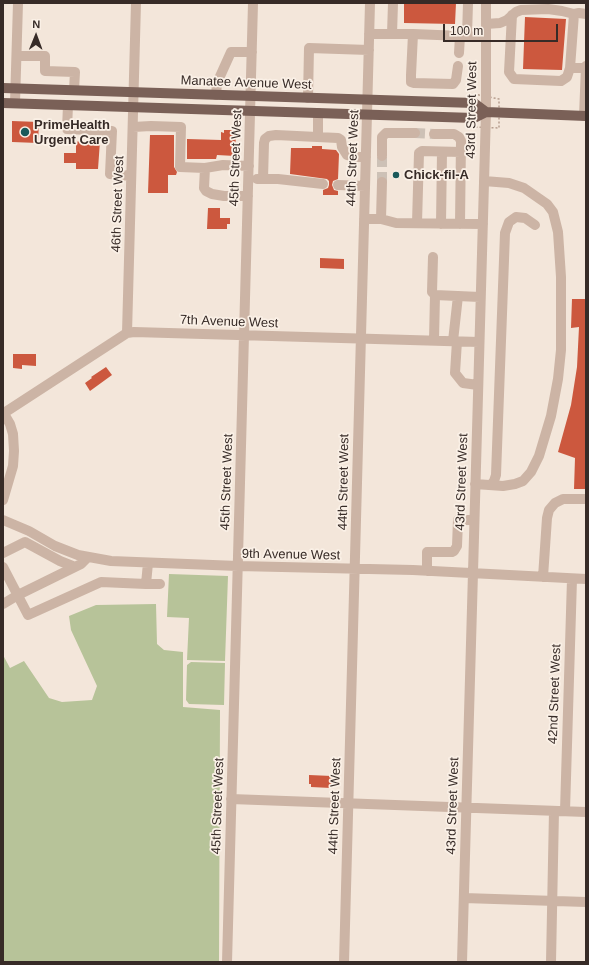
<!DOCTYPE html>
<style>
body{margin:0}
#map{position:relative;width:589px;height:965px;overflow:hidden;background:#f3e6da;font-family:Helvetica,sans-serif}
canvas{display:block}
.frame{position:absolute;inset:0;border:4px solid #372b27;pointer-events:none}
.north{position:absolute;left:16px;top:16px;width:40px;height:40px;-webkit-text-stroke:3px #faf0e6;paint-order:stroke;rotate:1deg;font-size:11px;font-weight:700;line-height:16px;text-align:center;color:#372b27}
.north::after{content:'';display:block;margin:auto;width:14px;height:18px;background:#372b27;clip-path:polygon(50% 0,100% 100%,50% 72%,0 100%)}
.scale{position:absolute;left:443px;top:24px;width:115px;height:18px;box-sizing:border-box;border:2px solid #372b27;border-top:0;padding-left:5px;font-size:12px;line-height:14px;white-space:nowrap;color:#372b27;-webkit-text-stroke:3px #faf0e6;paint-order:stroke}
</style>
<div id="map">
<canvas width="589" height="965"></canvas>
<div class="frame"></div>
<div class="north">N</div>
<div class="scale">100 m</div>
</div>
<script>
const ctx = document.querySelector('canvas').getContext('2d');
ctx.lineJoin = 'round';
function fillPath(path, color) { ctx.fillStyle = color; ctx.fill(path, 'evenodd'); }
const toPath = rows => new Path2D(rows.map(r => 'M' + r).join(''));
function strokePath(path, color, width, dash) { ctx.strokeStyle = color; ctx.lineWidth = width; ctx.lineCap = dash ? 'butt' : 'round'; ctx.setLineDash(dash || []); ctx.stroke(path); }
function drawText(font, color, halo, rows, align = 'center') {
  ctx.font = font + ' Helvetica,sans-serif'; ctx.lineWidth = 3.5; ctx.setLineDash([]); ctx.textBaseline = 'middle'; ctx.strokeStyle = halo; ctx.fillStyle = color; for (const [text, x, y, turn = 0] of rows) {
    ctx.save(); ctx.translate(x, y); ctx.rotate((+turn || 0) * Math.PI / 180); ctx.textAlign = isNaN(turn) ? turn : align; if (halo) ctx.strokeText(text, 0, 0); ctx.fillText(text, 0, 0); ctx.restore();
  }
}
fillPath(toPath([
 [169,574,228,576,225,661,187,660,189,618,167,617],
 [156,604,157,644,164,650,183,652,183,707,220,710,219,962,3,962,3,655,10,668,24,661,49,698,62,702,92,700,97,686,71,630,69,616,96,605],
 [191,662,225,663,224,705,189,704,186,700,187,665]
]), '#b7c399');
fillPath(toPath([
 [404,3,456,3,455,24,404,23],
 [525,17,566,19,562,70,523,69],
 [12,121,39,122,38,143,12,142],
 [224,130,232,130,232,133,236,133,235,156,217,155,216,159,187,159,187,139,221,140,221,132,224,133],
 [150,135,174,135,174,167,177,172,176,175,168,175,168,193,148,193],
 [80,141,100,141,98,169,76,169,76,163,64,163,64,153,76,153,76,142],
 [312,146,322,146,322,149,336,150,339,154,338,179,333,181,332,185,334,190,338,191,338,195,323,195,323,190,328,188,329,185,329,181,327,179,290,174,291,148,312,148],
 [208,208,220,208,220,218,230,218,230,224,227,224,227,229,207,229],
 [320,258,344,259,344,269,320,268],
 [572,299,586,299,586,489,574,489,575,458,558,452,571,405,577,367,579,327,571,328],
 [13,354,36,354,36,366,22,365,22,369,13,368],
 [106,367,112,375,90,391,85,383,92,378,91,377],
 [309,775,332,776,331,788,311,787,311,784,309,784]
]), '#cc583e');
strokePath(toPath([
 [415,133,434,134],
 [382,182,382,156]
]), '#cdc1b6', 10, [10, 5]);
strokePath(toPath([
 [474,94,499,99,499,128,474,127,474,94]
]), '#b79e8f', 1.5, [2, 2]);
strokePath(toPath([
 [512,15,509,72,514,79,561,81,567,77,570,68,586,68],
 [486,24,500,23,507,20,516,12,521,10,548,9,562,11,574,14,579,13,586,14],
 [369,34,413,34,411,75,411,82,414,83,453,84,456,80,458,66],
 [392,34,393,3],
 [413,34,486,37],
 [467,36,468,3],
 [459,53,460,36],
 [17,56,45,56,45,71,75,72,74,90],
 [570,68,574,14],
 [216,95,217,83,231,52,252,52],
 [308,98,309,48,369,50],
 [15,103,18,3],
 [68,105,67,129,112,131,110,174,131,176],
 [584,116,586,66],
 [133,127,151,126,181,127,180,167,205,168,223,165,249,166],
 [434,134,454,134,459,137,461,141,460,224],
 [318,137,318,113],
 [382,156,382,137,386,133,415,133],
 [205,168,204,188,206,191,212,194,224,196,248,196],
 [257,179,278,179,323,184],
 [263,179,264,143,265,139,269,136,276,135,338,138,341,140,342,147,347,155,354,157,366,157],
 [338,185,365,186],
 [364,219,381,219,396,223,483,224],
 [381,219,382,182],
 [417,223,419,153,422,151,461,152],
 [441,224,442,152],
 [433,257,432,292,435,295],
 [127,333,136,3],
 [434,340,435,295,480,297],
 [453,341,458,296],
 [457,341,455,373,463,383,478,385],
 [3,412,10,424,13,434,14,451,13,466,3,500],
 [4,413,127,333,134,332,479,342],
 [475,484,503,486,515,484,523,481,531,472,539,456,551,416,558,379,561,350,561,277,558,232,553,212,547,204,524,188,509,183,484,181],
 [491,485,494,481,496,475,505,233,509,222,516,217,525,218,535,225],
 [3,520,29,531,55,546,78,555,111,561,238,566,413,570,586,579],
 [3,553,25,542,60,561,75,567],
 [3,567,28,615,101,582,146,584,148,563],
 [427,571,427,552,452,552,454,551,457,546,458,520,474,520],
 [543,577,547,518,549,510,555,503,563,499,586,499],
 [146,584,160,584],
 [3,604,18,595,81,564,88,557],
 [231,799,586,812],
 [565,811,572,579],
 [464,898,586,902],
 [227,962,253,3],
 [344,962,370,3],
 [462,962,486,112,486,3],
 [551,962,554,811]
]), '#ccb4a5', 10);
strokePath(toPath([
 [3,88,474,103,486,112],
 [3,103,474,118,486,112,586,116]
]), '#7a6057', 10);
for (const [x, y, r, color] of [
 [25,132,5,"#1a5a5b"],
 [396,175,4,"#1a5a5b"]
]) { const dot = new Path2D(); dot.arc(x, y, r, 0, 2 * Math.PI); ctx.fillStyle = color; ctx.fill(dot); strokePath(dot, '#faf0e6', 1.5); }
drawText('13px', '#372b27', '#faf0e6', [
 ["Manatee Avenue West",246,83,2],
 ["43rd Street West",472,110,-89],
 ["45th Street West",236,158,-88],
 ["44th Street West",353,158,-88],
 ["46th Street West",118,204,-88],
 ["7th Avenue West",229,322,2],
 ["45th Street West",227,482,-88],
 ["44th Street West",344,482,-89],
 ["43rd Street West",462,482,-88],
 ["9th Avenue West",291,555,1],
 ["42nd Street West",555,694,-88],
 ["45th Street West",218,806,-88],
 ["44th Street West",335,806,-88],
 ["43rd Street West",453,806,-88]
]);
drawText('bold 13px', '#372b27', '#faf0e6', [
 ["PrimeHealth",34,125],
 ["Urgent Care",34,140],
 ["Chick-fil-A",404,175]
], 'left');
</script>
